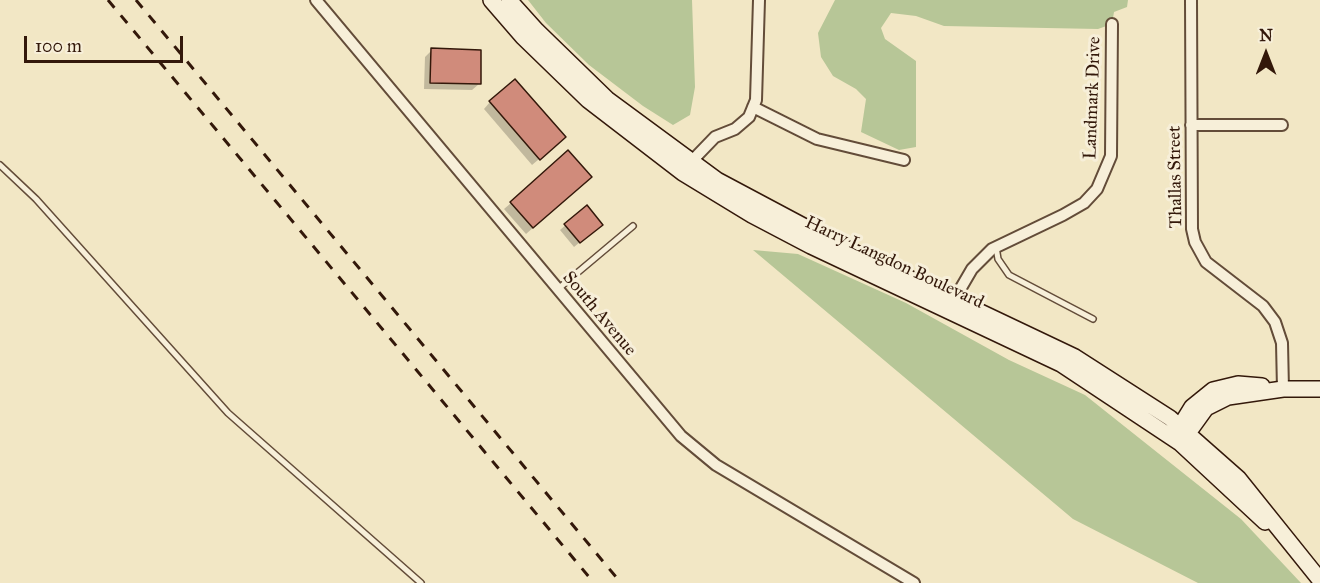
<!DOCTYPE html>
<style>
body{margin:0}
#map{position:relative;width:1320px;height:583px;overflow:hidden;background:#f2e7c5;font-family:"IM FELL Great Primer",serif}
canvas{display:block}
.north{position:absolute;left:1236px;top:24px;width:60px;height:60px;-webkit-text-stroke:4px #f7efd9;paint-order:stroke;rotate:0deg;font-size:16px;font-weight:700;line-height:24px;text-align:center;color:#33180a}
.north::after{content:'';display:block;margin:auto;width:21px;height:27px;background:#33180a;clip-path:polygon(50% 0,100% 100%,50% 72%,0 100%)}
.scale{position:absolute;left:24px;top:36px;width:159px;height:27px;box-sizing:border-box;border:3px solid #33180a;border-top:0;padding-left:8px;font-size:18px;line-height:21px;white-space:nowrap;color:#33180a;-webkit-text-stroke:4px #f7efd9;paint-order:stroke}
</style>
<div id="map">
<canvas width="1320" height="583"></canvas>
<div class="north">N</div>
<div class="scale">100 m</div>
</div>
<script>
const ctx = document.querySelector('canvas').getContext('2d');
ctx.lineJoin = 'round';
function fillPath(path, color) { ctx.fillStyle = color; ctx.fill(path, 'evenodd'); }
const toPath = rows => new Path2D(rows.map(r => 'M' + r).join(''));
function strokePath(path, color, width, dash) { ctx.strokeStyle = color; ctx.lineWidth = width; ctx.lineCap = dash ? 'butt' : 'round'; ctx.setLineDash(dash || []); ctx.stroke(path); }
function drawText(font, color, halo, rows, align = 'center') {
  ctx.font = font + ' "IM FELL Great Primer",serif'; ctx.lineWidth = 6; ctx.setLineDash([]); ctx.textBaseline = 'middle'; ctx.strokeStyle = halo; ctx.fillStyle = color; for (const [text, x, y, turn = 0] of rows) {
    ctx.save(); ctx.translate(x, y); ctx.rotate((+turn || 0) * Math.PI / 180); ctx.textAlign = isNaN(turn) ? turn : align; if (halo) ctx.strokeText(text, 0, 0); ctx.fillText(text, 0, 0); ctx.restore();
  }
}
fillPath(toPath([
 [528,0,692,0,695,87,690,115,673,125,643,106,589,65,546,23],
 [835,0,1128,0,1127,7,1114,12,1112,24,1098,29,944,26,916,16,891,13,881,28,885,39,916,61,916,147,899,150,861,132,866,99,856,89,833,76,821,57,818,33],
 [753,250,798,254,906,303,1009,360,1085,395,1241,519,1301,583,1198,583,1073,519]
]), '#b7c697');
fillPath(toPath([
 [432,50,479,84,472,90,424,89,425,57],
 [490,102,557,144,532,165,484,109],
 [583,184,526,234,504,209,511,203],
 [587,207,596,229,574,247,560,230]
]), '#0003');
const building = toPath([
 [431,48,481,50,481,84,430,83,431,48],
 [515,79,566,137,540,160,489,101,515,79],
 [568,150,592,177,533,228,510,202,568,150],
 [587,205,603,225,580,243,564,224,587,205]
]);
fillPath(building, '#d08b7b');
strokePath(building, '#33180a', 1.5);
const lane = toPath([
 [0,165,36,199,228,413,421,583],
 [996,247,998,259,1009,275,1093,319],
 [558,289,633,226]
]);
const street = toPath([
 [316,0,681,436,716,465,914,583],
 [1191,0,1192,229,1195,242,1206,262,1263,306,1275,322,1282,343,1283,389],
 [753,107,817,139,904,160],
 [1191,125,1282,125],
 [688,165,715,137,735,129,749,117,756,100,759,0],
 [951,305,972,269,992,249,1063,215,1084,203,1097,189,1111,156,1112,24]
]);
const secondary = toPath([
 [491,0,523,37,588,100,683,173,752,215,811,246,1061,364,1180,443,1265,522],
 [509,0,537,31,607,99,717,180,841,246,1075,357,1170,418,1238,478,1320,580],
 [1176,433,1192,407,1213,390,1238,384,1262,386],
 [1181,437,1188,433,1206,408,1228,397,1283,389,1320,389]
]);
strokePath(lane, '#634c39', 8);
strokePath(street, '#634c39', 14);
strokePath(secondary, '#33180a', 18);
strokePath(lane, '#f7efd9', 5);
strokePath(street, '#f7efd9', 10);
strokePath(secondary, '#f7efd9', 15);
strokePath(toPath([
 [108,0,594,583],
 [136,0,621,583]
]), '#33180a', 3, [10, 10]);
drawText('18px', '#33180a', '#f7efd9', [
 ["Landmark Drive",1093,98,-88],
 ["Thallas Street",1176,177,-91],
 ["Harry Langdon Boulevard",894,263,25],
 ["South Avenue",599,314,50]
]);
</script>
